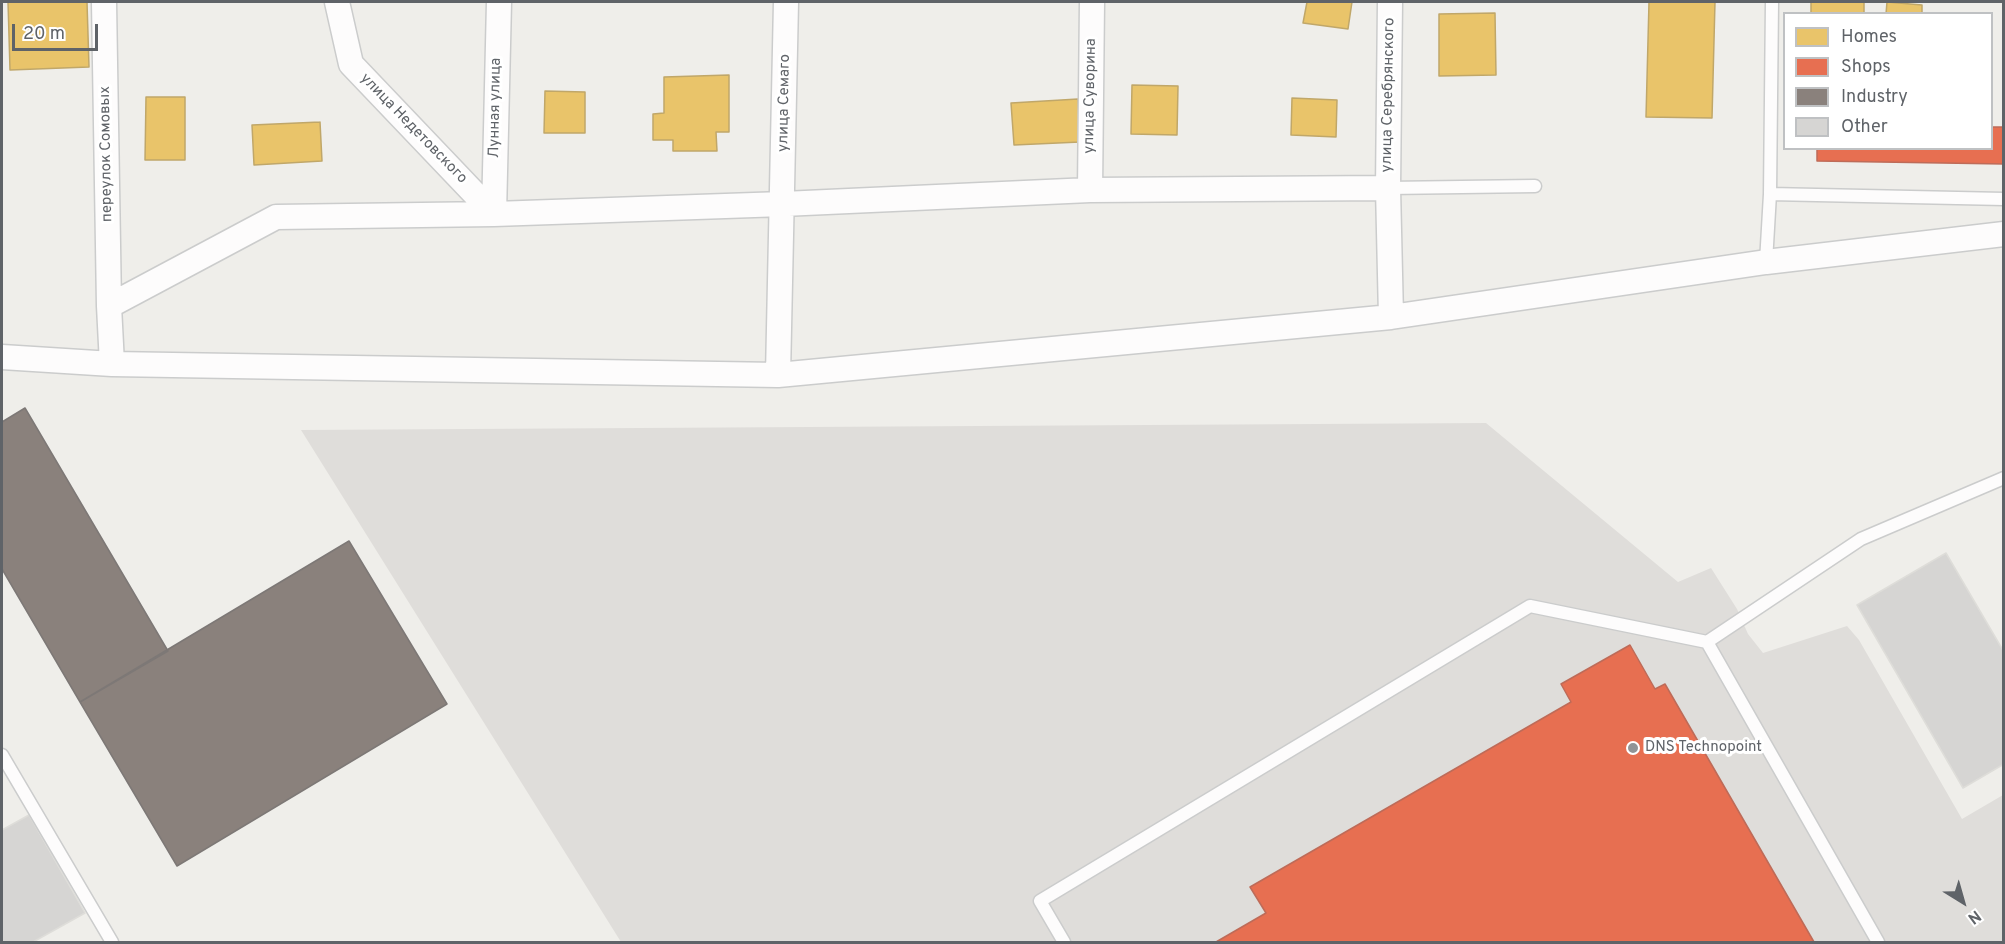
<!DOCTYPE html>
<meta charset="utf-8">
<style>
body{margin:0}
#map{position:relative;width:2005px;height:944px;overflow:hidden;background:#efeeea;font-family:Overpass,sans-serif}
canvas{display:block}
.frame{position:absolute;inset:0;border:3px solid #5f6368;pointer-events:none}
.legend{position:absolute;left:1783px;top:12px;width:210px;height:138px;box-sizing:border-box;background:#fff;border:2px solid #bfc1c3;margin:0;padding:8px 10px;list-style:none;font-size:18px;color:#5f6368}
.legend li{display:flex;align-items:center;gap:12px;height:30px}
.legend b{width:30px;border:2px solid #bfc1c3}
.north{position:absolute;left:1933px;top:872px;width:60px;height:60px;-webkit-text-stroke:4px #fff;paint-order:stroke;rotate:143deg;font-size:16px;font-weight:700;line-height:24px;text-align:center;color:#5f6368}
.north::after{content:'';display:block;margin:auto;width:21px;height:27px;background:#5f6368;clip-path:polygon(50% 0,100% 100%,50% 72%,0 100%)}
.scale{position:absolute;left:12px;top:24px;width:86px;height:27px;box-sizing:border-box;border:3px solid #5f6368;border-top:0;padding-left:8px;font-size:18px;line-height:21px;white-space:nowrap;color:#5f6368;-webkit-text-stroke:4px #fff;paint-order:stroke}
</style>
<div id="map">
<canvas width="2005" height="944"></canvas>
<div class="frame"></div>
<ul class="legend">
<li><b style="height:16px;background:#e9c46a"></b>Homes</li>
<li><b style="height:16px;background:#e76f51"></b>Shops</li>
<li><b style="height:16px;background:#8a817c"></b>Industry</li>
<li><b style="height:16px;background:#d6d5d3"></b>Other</li>
</ul>
<div class="north">N</div>
<div class="scale">20 m</div>
</div>
<script>
const ctx = document.querySelector('canvas').getContext('2d');
ctx.lineJoin = 'round';
function fillPath(path, color) { ctx.fillStyle = color; ctx.fill(path, 'evenodd'); }
const toPath = rows => new Path2D(rows.map(r => 'M' + r).join(''));
function strokePath(path, color, width, dash) { ctx.strokeStyle = color; ctx.lineWidth = width; ctx.lineCap = dash ? 'butt' : 'round'; ctx.setLineDash(dash || []); ctx.stroke(path); }
function drawText(font, color, halo, rows, align = 'center') {
  ctx.font = font + ' Overpass,sans-serif'; ctx.lineWidth = 6; ctx.setLineDash([]); ctx.textBaseline = 'middle'; ctx.strokeStyle = halo; ctx.fillStyle = color; for (const [text, x, y, turn = 0] of rows) {
    ctx.save(); ctx.translate(x, y); ctx.rotate((+turn || 0) * Math.PI / 180); ctx.textAlign = isNaN(turn) ? turn : align; if (halo) ctx.strokeText(text, 0, 0); ctx.fillText(text, 0, 0); ctx.restore();
  }
}
fillPath(toPath([
 [1486,423,1678,582,1711,568,1737,609,1748,634,1763,653,1847,626,1859,640,1962,819,2003,795,2003,942,621,942,301,430]
]), '#dfddda');
const homes = toPath([
 [8,2,87,2,89,67,10,70,8,2],
 [1307,2,1352,2,1348,29,1303,23,1307,2],
 [1649,2,1715,2,1712,118,1646,117,1649,2],
 [1811,2,1864,2,1864,14,1811,14,1811,2],
 [1887,2,1922,5,1922,14,1886,14,1887,2],
 [1495,13,1496,75,1439,76,1439,14,1495,13],
 [729,75,729,132,716,132,717,151,673,151,673,140,653,140,653,114,664,113,664,77,729,75],
 [1132,85,1178,86,1177,135,1131,134,1132,85],
 [545,91,585,92,585,133,544,133,545,91],
 [146,97,185,97,185,160,145,160,146,97],
 [1292,98,1337,100,1336,137,1291,135,1292,98],
 [1078,99,1080,142,1014,145,1011,103,1078,99],
 [320,122,322,161,254,165,252,125,320,122]
]);
fillPath(homes, '#e9c46a');
strokePath(homes, '#c0a769', 1.5);
const shops = toPath([
 [1992,127,2004,127,2004,164,1817,161,1817,148,1992,148,1992,127],
 [1630,645,1655,689,1665,684,1814,942,1216,942,1266,913,1250,887,1571,702,1561,684,1630,645]
]);
fillPath(shops, '#e76f51');
strokePath(shops, '#be6b58', 1.5);
const industry = toPath([
 [25,408,168,651,80,702,2,569,2,422,25,408],
 [349,541,447,704,177,866,80,702,349,541]
]);
fillPath(industry, '#8a817c');
strokePath(industry, '#7d7876', 1.5);
const building = toPath([
 [1946,553,2004,652,2004,764,1963,788,1857,605,1946,553],
 [29,815,85,913,33,942,2,942,2,830,29,815]
]);
fillPath(building, '#d6d5d3');
strokePath(building, '#deddd9', 1.5);
const lane = toPath([
 [1388,188,1535,186],
 [1770,194,2004,199],
 [1766,262,1770,194,1772,2],
 [1707,642,1878,942],
 [2,755,112,942],
 [1064,942,1040,901,1530,606,1707,642,1861,539,2004,478]
]);
const street = toPath([
 [104,2,109,306],
 [337,2,351,64,494,214],
 [1390,2,1388,188,1391,317],
 [1090,190,1092,2],
 [494,214,499,2],
 [2,357,112,364,778,375,1391,317,1766,262,2004,234],
 [112,364,109,306,276,217,494,214,783,204,1090,190,1388,188],
 [778,375,786,2]
]);
strokePath(lane, '#cbcccc', 15);
strokePath(street, '#cbcccc', 27);
strokePath(lane, '#fdfcfc', 12);
strokePath(street, '#fdfcfc', 24);
for (const [x, y, r, color] of [
 [1633,748,6,"#919496"]
]) { const dot = new Path2D(); dot.arc(x, y, r, 0, 2 * Math.PI); ctx.fillStyle = color; ctx.fill(dot); strokePath(dot, '#fff', 2); }
drawText('15px', '#5f6368', '#fff', [
 ["улица Серебрянского",1389,95,-89],
 ["улица Суворина",1091,96,-89],
 ["улица Семаго",785,103,-89],
 ["Лунная улица",496,108,-89],
 ["улица Недетовского",413,129,46],
 ["переулок Сомовых",107,154,-91]
]);
drawText('15px', '#5f6368', '#fff', [
 ["DNS Technopoint",1645,748]
], 'left');
</script>
